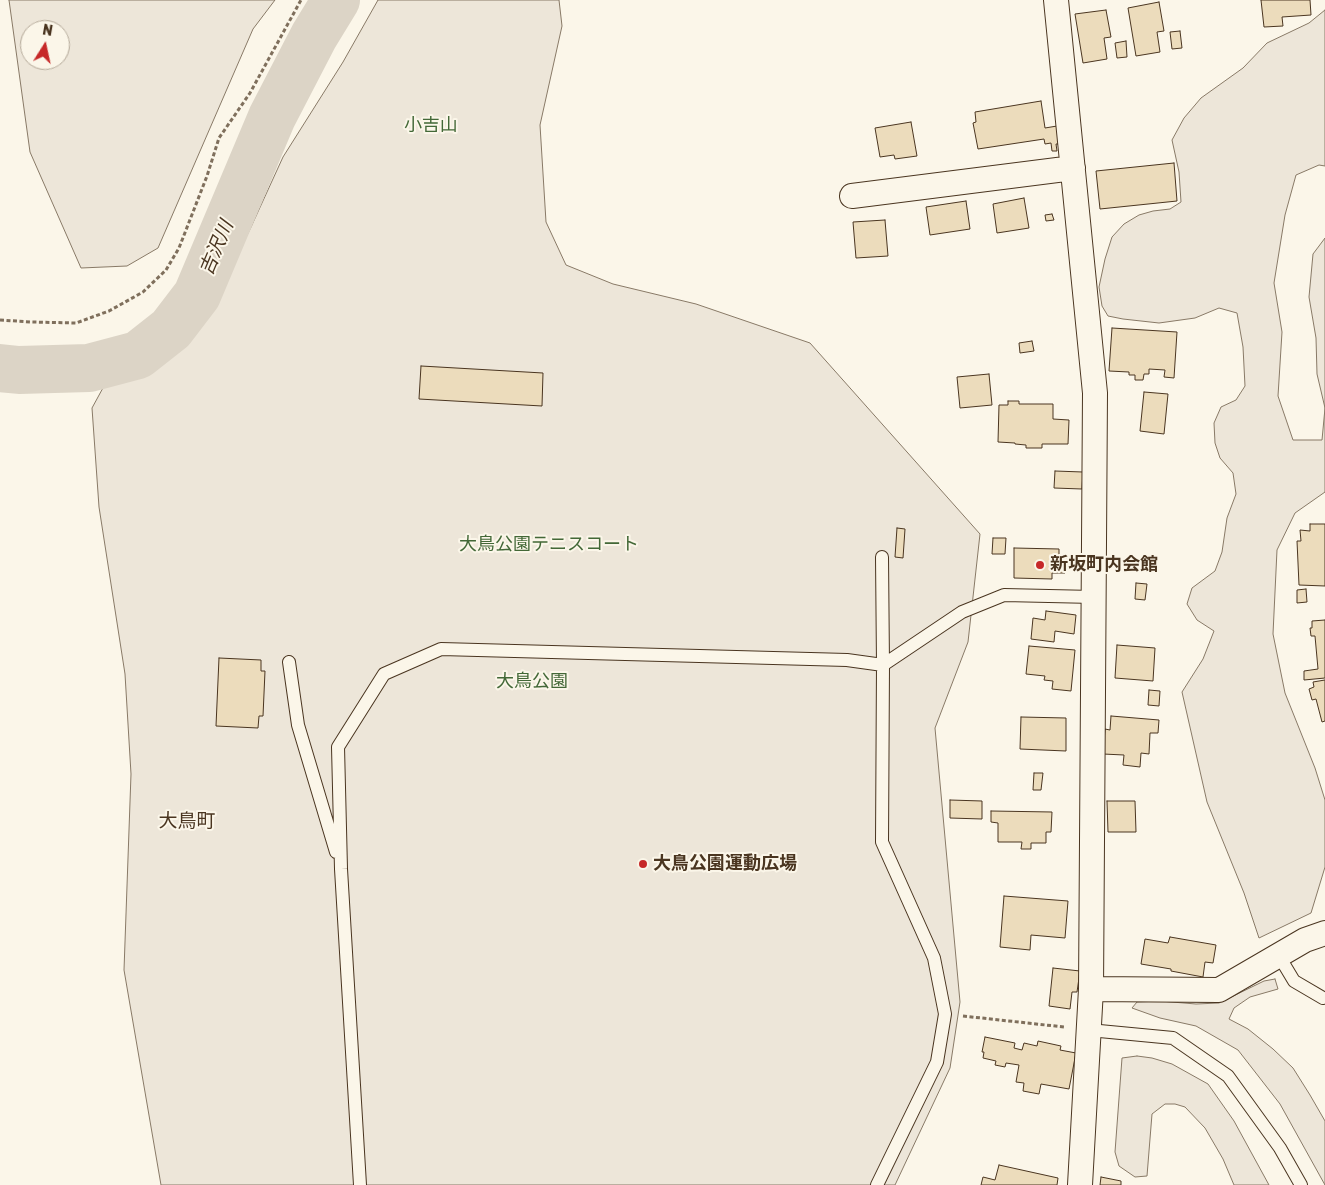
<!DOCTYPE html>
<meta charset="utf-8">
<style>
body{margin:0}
#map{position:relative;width:1325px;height:1185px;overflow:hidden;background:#fbf6e9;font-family:Rubik,sans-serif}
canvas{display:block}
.north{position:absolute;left:20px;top:20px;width:50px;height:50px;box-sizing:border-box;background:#fbf6e9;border:1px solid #b4a999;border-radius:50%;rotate:10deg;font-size:14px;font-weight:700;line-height:20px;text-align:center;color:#4a3520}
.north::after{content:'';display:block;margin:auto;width:18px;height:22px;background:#c62828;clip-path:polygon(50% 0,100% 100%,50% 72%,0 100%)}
</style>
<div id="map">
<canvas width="1325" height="1185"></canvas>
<div class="north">N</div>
</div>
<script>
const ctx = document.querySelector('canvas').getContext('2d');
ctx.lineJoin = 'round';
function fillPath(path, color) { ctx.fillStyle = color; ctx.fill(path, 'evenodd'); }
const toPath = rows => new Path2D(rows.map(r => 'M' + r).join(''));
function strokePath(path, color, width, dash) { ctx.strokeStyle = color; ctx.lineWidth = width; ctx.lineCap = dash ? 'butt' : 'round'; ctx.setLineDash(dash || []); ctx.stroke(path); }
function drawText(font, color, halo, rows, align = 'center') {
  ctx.font = font + ' Rubik,"Noto Sans JP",sans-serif'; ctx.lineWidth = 4; ctx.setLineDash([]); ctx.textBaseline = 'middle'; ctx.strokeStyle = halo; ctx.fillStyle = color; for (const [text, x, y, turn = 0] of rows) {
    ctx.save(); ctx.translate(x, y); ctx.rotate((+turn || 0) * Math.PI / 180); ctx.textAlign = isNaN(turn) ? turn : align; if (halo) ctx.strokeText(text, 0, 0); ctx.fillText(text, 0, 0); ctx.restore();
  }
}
const green = toPath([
 [9,0,275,0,253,29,158,248,127,266,81,268,30,152,9,0],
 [30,30,60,30,60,60,30,60,30,30],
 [378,0,559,0,562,26,540,125,546,222,566,265,613,284,696,304,810,343,980,534,968,642,935,728,960,1002,950,1068,895,1185,161,1185,124,970,131,774,125,674,99,507,92,408,104,386,154,363,213,303,251,227,283,157,343,62,378,0],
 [1325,10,1325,166,1319,165,1296,175,1285,215,1274,283,1282,332,1278,396,1293,440,1322,440,1325,408,1317,374,1316,338,1309,297,1313,254,1325,238,1325,492,1295,513,1277,550,1273,634,1285,693,1315,768,1325,800,1325,867,1311,913,1259,938,1244,893,1207,802,1182,692,1203,659,1214,631,1197,620,1187,604,1192,588,1215,571,1222,552,1227,518,1236,494,1233,473,1220,458,1215,443,1214,423,1221,407,1236,400,1245,386,1243,347,1237,313,1219,308,1195,318,1159,323,1123,319,1108,316,1102,306,1099,287,1105,259,1112,237,1124,224,1139,215,1153,211,1170,209,1181,202,1179,172,1172,140,1184,118,1201,98,1243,68,1267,43,1309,23,1325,10],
 [1275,979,1278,989,1250,997,1234,1008,1229,1019,1248,1029,1273,1049,1293,1068,1310,1095,1325,1121,1325,1185,1280,1104,1238,1050,1196,1026,1160,1018,1132,1008,1137,1002,1160,1001,1196,1004,1219,1003,1264,981,1275,979],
 [1137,1056,1152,1058,1172,1064,1208,1084,1234,1121,1269,1185,1234,1185,1223,1159,1205,1128,1185,1107,1175,1104,1165,1104,1152,1114,1147,1176,1135,1177,1119,1166,1115,1152,1122,1058,1137,1056]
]);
fillPath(green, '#ede6d9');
strokePath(green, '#887966', 1);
strokePath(toPath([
 [0,368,19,370,89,368,138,355,171,329,197,295,272,117,314,36,336,0]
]), '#dcd4c6', 48);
const building = toPath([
 [1261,0,1310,0,1311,15,1282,17,1283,26,1264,27,1261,0],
 [1159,2,1164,31,1157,32,1160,52,1136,56,1128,8,1159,2],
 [1106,10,1111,37,1104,38,1107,59,1083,63,1075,14,1106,10],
 [1180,31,1182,48,1172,49,1170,32,1180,31],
 [1126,41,1127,57,1117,58,1115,43,1126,41],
 [1041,101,1045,128,1057,126,1060,144,1056,144,1057,151,1052,151,1051,143,1045,144,1044,139,978,149,973,123,976,122,975,112,1041,101],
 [911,122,917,156,895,159,894,155,880,157,875,128,911,122],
 [1174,163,1177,201,1100,209,1096,171,1174,163],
 [1024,198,1029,228,997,233,993,204,1024,198],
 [966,201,970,229,930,235,926,207,966,201],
 [1052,214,1054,220,1046,221,1045,215,1052,214],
 [885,220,888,256,856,258,853,222,885,220],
 [1112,328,1177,332,1174,378,1164,377,1165,370,1149,369,1149,374,1144,374,1143,380,1135,380,1135,375,1129,375,1129,372,1109,371,1112,328],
 [1032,341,1034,351,1020,353,1019,343,1032,341],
 [421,366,543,373,542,406,419,399,421,366],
 [989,374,992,405,960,408,957,377,989,374],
 [1144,392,1168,394,1164,434,1140,431,1144,392],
 [1008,401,1019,401,1019,404,1053,404,1053,419,1069,420,1068,444,1042,444,1042,448,1026,448,1026,445,1015,444,1015,443,998,442,999,405,1008,405,1008,401],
 [1055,471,1083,472,1082,489,1054,488,1055,471],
 [1310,524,1325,524,1325,586,1299,585,1297,541,1301,541,1300,530,1310,531,1310,524],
 [897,528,905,529,903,558,895,557,897,528],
 [993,538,1006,538,1005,554,992,554,993,538],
 [1014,548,1059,549,1059,556,1066,556,1065,573,1052,573,1052,579,1014,578,1014,548],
 [1136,583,1147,584,1145,600,1135,599,1136,583],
 [1306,589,1307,602,1297,603,1297,590,1306,589],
 [1046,611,1076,615,1074,634,1055,631,1054,642,1031,639,1033,618,1045,620,1046,611],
 [1325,620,1325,678,1304,680,1304,671,1318,669,1315,636,1311,636,1310,628,1312,628,1312,621,1325,620],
 [1117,645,1155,648,1153,681,1115,678,1117,645],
 [1029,646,1075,650,1071,691,1052,689,1053,681,1044,680,1045,676,1026,674,1029,646],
 [219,658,261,660,261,671,265,671,263,716,259,716,258,728,216,726,219,658],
 [1325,680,1325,721,1322,722,1316,699,1312,700,1309,689,1314,687,1313,682,1325,680],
 [1149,690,1160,691,1159,706,1148,705,1149,690],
 [1111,716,1159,720,1158,733,1150,733,1149,754,1141,753,1140,767,1123,765,1124,755,1103,754,1105,729,1110,730,1111,716],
 [1021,717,1066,718,1066,751,1020,749,1021,717],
 [1034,773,1043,773,1041,790,1033,790,1034,773],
 [950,800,982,801,982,819,950,818,950,800],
 [1107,801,1135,801,1136,832,1108,832,1107,801],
 [991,811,1052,812,1051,832,1046,832,1046,843,1031,843,1031,849,1021,849,1022,842,998,842,998,823,991,822,991,811],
 [1004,896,1068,901,1065,938,1031,935,1030,950,1000,947,1004,896],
 [1170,937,1216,945,1213,963,1205,962,1203,977,1171,971,1171,969,1141,964,1145,939,1168,943,1170,937],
 [1053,968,1080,971,1077,992,1072,992,1070,1009,1049,1006,1053,968],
 [985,1037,1015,1043,1014,1048,1022,1050,1024,1043,1037,1046,1038,1041,1061,1046,1060,1050,1076,1053,1069,1089,1041,1084,1039,1094,1023,1091,1024,1083,1016,1082,1019,1065,1006,1063,1005,1067,995,1065,996,1061,983,1058,984,1052,982,1052,985,1037],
 [999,1165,1058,1178,1057,1185,981,1185,983,1177,995,1180,999,1165],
 [1101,1177,1121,1181,1121,1185,1100,1185,1101,1177]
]);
fillPath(building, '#ecdcbc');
strokePath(building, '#4a3520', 1);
const lane = toPath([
 [882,557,883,665],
 [289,662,298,725,336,852],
 [883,665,962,612,1004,595,1094,597],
 [1279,956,1294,981,1323,998],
 [1089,1030,1173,1038,1228,1076,1280,1148,1301,1185],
 [360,1185,341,869,338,747,384,674,441,649,847,660,883,665,882,842,934,958,945,1014,937,1062,877,1185]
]);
const street = toPath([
 [1056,0,1095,393,1091,989,1080,1185],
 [852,196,1073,168],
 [1091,989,1219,990,1305,940,1325,933]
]);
strokePath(lane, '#4a3520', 14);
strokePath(street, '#4a3520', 26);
strokePath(toPath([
 [0,320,31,322,76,323,109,311,143,292,166,270,179,248,207,176,219,138,250,93,301,0],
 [963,1016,1064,1027]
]), '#7f6f5c', 3, [4, 2.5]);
strokePath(lane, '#fbf6e9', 12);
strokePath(street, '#fbf6e9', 24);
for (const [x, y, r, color] of [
 [1040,565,5,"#c62828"],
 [643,864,5,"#c62828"]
]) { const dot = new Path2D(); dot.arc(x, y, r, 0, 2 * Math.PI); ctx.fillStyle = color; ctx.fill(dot); strokePath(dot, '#fbf6e9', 2); }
drawText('18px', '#436837', '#fbf6e9', [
 ["小吉山",431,126],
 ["大鳥公園テニスコート",549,545],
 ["大鳥公園",532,682]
]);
drawText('bold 18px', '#4a3520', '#fbf6e9', [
 ["新坂町内会館",1050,565],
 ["大鳥公園運動広場",653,864]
], 'left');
drawText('italic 19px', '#4a3520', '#fbf6e9', [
 ["吉沢川",217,248,-67]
]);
drawText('19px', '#4a3520', '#fbf6e9', [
 ["大鳥町",187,822]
]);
</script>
